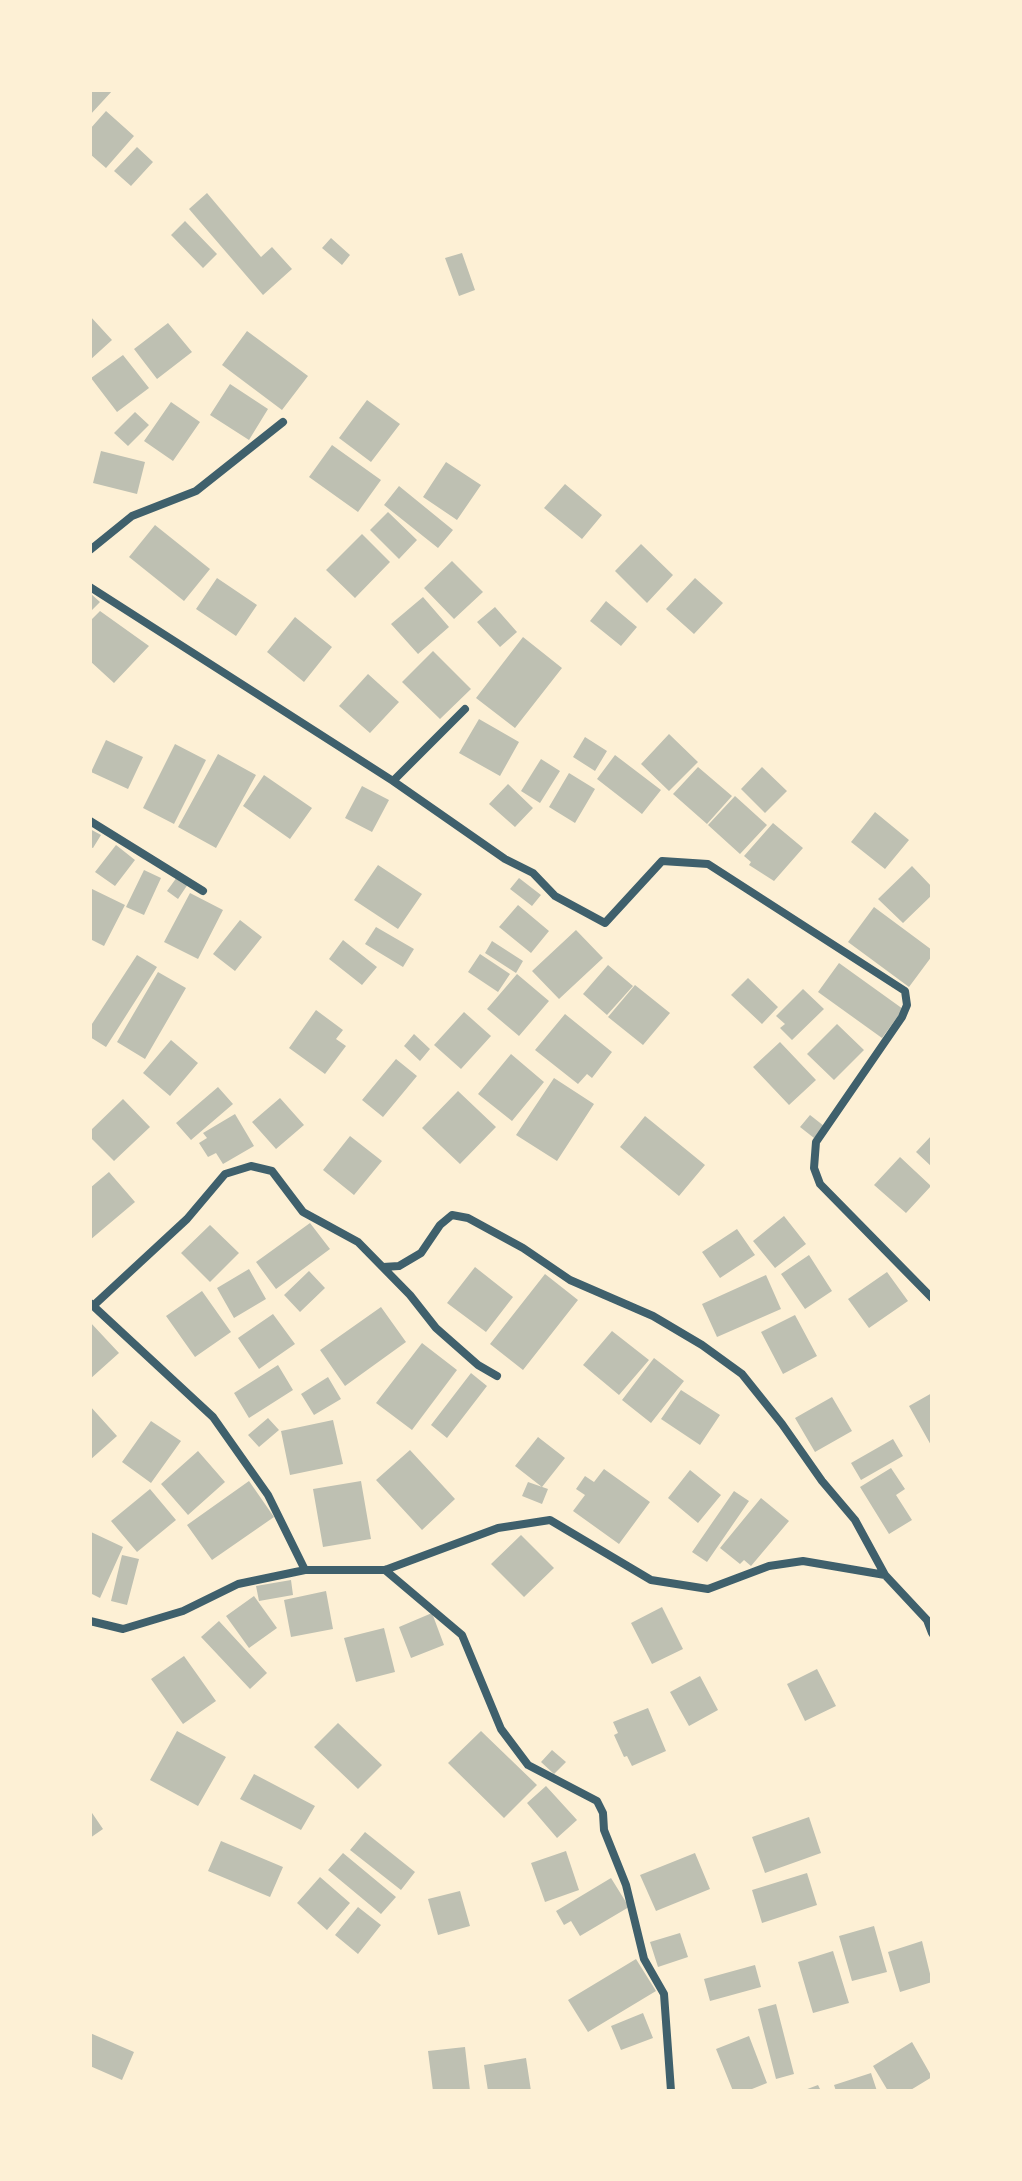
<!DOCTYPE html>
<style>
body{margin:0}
#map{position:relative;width:1022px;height:2181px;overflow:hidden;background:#fdf0d5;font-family:"Space Grotesk",sans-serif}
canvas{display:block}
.frame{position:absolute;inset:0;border:92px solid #fdf0d5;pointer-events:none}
</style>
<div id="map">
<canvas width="1022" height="2181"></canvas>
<div class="frame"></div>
</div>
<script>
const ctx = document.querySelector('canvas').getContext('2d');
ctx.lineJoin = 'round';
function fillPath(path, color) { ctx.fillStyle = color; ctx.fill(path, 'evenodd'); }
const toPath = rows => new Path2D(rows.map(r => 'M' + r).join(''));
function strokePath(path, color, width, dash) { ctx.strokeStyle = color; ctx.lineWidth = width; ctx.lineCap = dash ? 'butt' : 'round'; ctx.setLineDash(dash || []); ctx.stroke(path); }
fillPath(toPath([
 [90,90,113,90,90,115],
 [106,111,134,136,106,168,90,154,90,129],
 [137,147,153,162,131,186,114,171],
 [207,193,261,257,272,247,292,269,263,295,189,209],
 [185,221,217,254,203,268,171,235],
 [331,238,350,255,342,265,322,248],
 [462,253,475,290,459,296,445,258],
 [90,316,112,340,90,360],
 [168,323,192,352,157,379,134,349],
 [247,331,308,376,282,410,222,365],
 [123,355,149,388,117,412,91,378],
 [230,384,268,409,249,440,210,415],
 [367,400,400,424,371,462,339,438],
 [171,402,200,422,173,461,144,441],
 [135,412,149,425,128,446,114,433],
 [332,445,381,480,358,512,309,477],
 [101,451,145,462,137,494,93,483],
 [446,462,481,485,457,520,423,497],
 [565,484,602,515,582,539,544,508],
 [399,486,453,530,438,548,384,505],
 [388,512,417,540,399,559,370,530],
 [155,525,210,569,184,601,129,557],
 [362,534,390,562,355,598,326,570],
 [641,544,673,575,647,603,615,571],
 [452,561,483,592,454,619,424,588],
 [217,578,257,605,236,636,196,609],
 [695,578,723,603,694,634,666,609],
 [90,593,100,602,90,612],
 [423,597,449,627,418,654,391,624],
 [606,601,637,627,621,646,590,621],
 [495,607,517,632,500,647,477,622],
 [100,611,149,646,114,683,90,661,90,621],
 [295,617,332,647,304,682,267,652],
 [523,637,562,668,515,728,476,698],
 [433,651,471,689,440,719,402,682],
 [368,674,399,702,370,733,339,706],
 [479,719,519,742,500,776,459,753],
 [669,734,698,762,669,791,641,764],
 [585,737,607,751,595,771,573,757],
 [106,740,143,757,128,789,91,772],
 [175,744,206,760,174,824,143,808],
 [218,754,256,775,216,848,178,827],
 [615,755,661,790,642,814,597,779],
 [541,759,560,771,540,803,521,791],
 [698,767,732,796,707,824,673,794],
 [762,767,787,791,765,813,741,789],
 [569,773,595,789,575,823,549,807],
 [264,775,312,808,290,839,243,806],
 [508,784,533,808,515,827,489,804],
 [362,786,389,800,372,832,345,818],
 [735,796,767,825,740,854,708,825],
 [875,812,909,840,885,869,851,842],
 [773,823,803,848,774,881,749,865,751,862,744,856],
 [90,829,101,835,93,848,90,847],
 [116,845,135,860,115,886,95,872],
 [378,865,422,894,398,929,354,900],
 [912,866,932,887,932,895,903,923,878,899],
 [144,870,161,878,144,915,126,907],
 [177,877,188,884,178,899,167,891],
 [519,878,541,895,532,906,510,889],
 [90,888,125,905,104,946,90,939],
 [190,893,223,910,198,959,164,942],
 [518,905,549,931,531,953,499,927],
 [874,907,932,950,932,956,909,987,848,942],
 [240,920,262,937,235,971,213,954],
 [376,927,414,949,403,967,365,944],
 [576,930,603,958,559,999,532,971],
 [343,940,377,967,362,985,329,959],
 [492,941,523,961,516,973,485,953],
 [480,954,510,974,498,992,468,972],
 [137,955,157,967,106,1047,90,1037,90,1027],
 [839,963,903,1009,882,1038,818,992],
 [608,965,633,986,607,1015,583,994],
 [158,972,186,988,145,1059,117,1042],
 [517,974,549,1001,519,1036,487,1009],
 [748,978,778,1007,762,1024,731,995],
 [635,985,670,1013,643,1045,608,1017],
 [803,989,824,1009,792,1040,780,1028,785,1024,776,1016],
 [316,1010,343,1030,336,1039,346,1046,325,1074,289,1048],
 [464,1012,491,1036,461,1069,434,1045],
 [565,1014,612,1052,592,1078,587,1074,578,1084,535,1050],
 [837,1024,864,1050,834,1080,807,1054],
 [414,1034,430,1049,420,1061,404,1046],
 [171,1040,198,1063,170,1096,143,1073],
 [780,1042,816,1080,789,1105,753,1067],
 [511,1054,544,1082,512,1121,478,1094],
 [396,1059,417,1076,383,1117,362,1100],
 [554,1078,594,1104,557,1161,516,1135],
 [218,1087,233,1104,191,1140,176,1123],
 [458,1091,496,1127,460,1164,422,1128],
 [280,1098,304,1125,276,1149,252,1122],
 [123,1099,150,1127,114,1161,90,1137,90,1131],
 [235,1114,254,1146,223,1164,216,1153,208,1157,199,1143,207,1138,203,1133],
 [810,1115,824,1126,814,1138,800,1127],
 [645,1116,705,1165,679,1196,620,1147],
 [932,1135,932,1167,916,1152],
 [350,1136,382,1161,354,1195,323,1170],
 [900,1157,931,1186,906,1213,874,1185],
 [109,1172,135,1202,90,1240,90,1188],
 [784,1216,806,1244,775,1268,753,1241],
 [310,1223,330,1249,276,1289,256,1262],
 [210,1225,239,1253,210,1282,181,1253],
 [737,1229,755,1255,720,1278,702,1252],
 [809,1255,832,1291,805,1309,781,1274],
 [475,1267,513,1297,486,1332,447,1303],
 [249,1269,266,1299,234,1318,217,1288],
 [309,1271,325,1288,300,1312,284,1295],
 [887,1272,908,1301,869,1328,848,1299],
 [545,1274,578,1300,523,1370,490,1344],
 [766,1275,781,1309,717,1337,702,1304],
 [202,1291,231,1332,195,1357,166,1316],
 [381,1307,406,1342,345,1386,320,1350],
 [273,1314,295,1344,259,1369,238,1338],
 [795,1315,817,1356,783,1374,761,1332],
 [90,1322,119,1353,90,1379],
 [612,1331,649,1360,619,1395,583,1365],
 [422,1343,457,1370,412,1430,376,1403],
 [654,1358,684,1381,651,1423,622,1400],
 [278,1365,293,1390,249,1418,234,1393],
 [471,1373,487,1386,447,1438,431,1425],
 [328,1377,341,1399,314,1415,301,1394],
 [681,1390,720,1415,700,1445,661,1419],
 [932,1393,932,1447,909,1406],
 [832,1397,852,1431,815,1452,795,1418],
 [90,1406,117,1436,90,1460],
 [268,1418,279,1430,259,1447,248,1435],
 [333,1420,343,1464,290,1475,281,1431],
 [151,1421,181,1441,151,1483,122,1462],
 [538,1437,565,1458,542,1487,515,1466],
 [893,1439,903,1456,861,1480,851,1463],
 [410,1450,455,1499,422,1530,376,1480],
 [198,1451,225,1482,188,1515,161,1484],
 [891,1468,905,1489,896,1495,912,1520,889,1534,860,1487],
 [604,1469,650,1502,619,1544,573,1511,585,1495,576,1489,585,1476,594,1482],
 [690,1470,721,1495,698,1523,668,1498],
 [249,1481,274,1517,212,1560,187,1525],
 [361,1481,371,1539,323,1547,313,1489],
 [528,1482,548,1489,542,1504,522,1496],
 [150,1489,176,1520,137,1552,111,1521],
 [734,1491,749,1501,707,1562,692,1552],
 [761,1498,789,1521,751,1566,744,1560,740,1564,720,1548],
 [91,1532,123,1547,100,1598,90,1593],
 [521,1535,554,1568,524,1597,491,1564],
 [122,1555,139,1559,127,1605,111,1601],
 [291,1580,293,1595,259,1601,256,1586],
 [326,1591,333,1629,291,1637,284,1600],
 [254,1596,277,1628,249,1648,226,1616],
 [662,1607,683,1649,652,1664,631,1623],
 [432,1613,444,1645,411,1658,399,1627],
 [219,1621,267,1673,250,1689,201,1637],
 [384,1628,395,1672,356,1682,344,1638],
 [184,1656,216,1701,183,1724,151,1679],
 [817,1669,836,1706,805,1721,787,1684],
 [700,1676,718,1710,689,1726,670,1692],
 [648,1708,666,1751,632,1766,627,1756,624,1757,614,1735,618,1733,613,1722],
 [338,1723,382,1765,358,1789,314,1747],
 [177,1731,226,1757,198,1806,150,1780],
 [481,1731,537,1785,504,1818,448,1763],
 [552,1750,566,1762,554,1774,541,1762],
 [254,1774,315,1806,301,1830,240,1799],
 [546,1786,577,1820,557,1838,527,1803],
 [90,1810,103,1829,90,1838],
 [809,1817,821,1853,765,1873,752,1837],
 [365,1832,415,1872,401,1890,350,1850],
 [221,1841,283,1867,270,1897,208,1871],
 [566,1851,579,1890,545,1902,531,1863],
 [343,1853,396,1897,381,1914,328,1870],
 [695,1853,710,1889,656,1911,640,1875],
 [807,1873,817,1905,762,1923,752,1890],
 [320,1877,350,1903,327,1930,297,1903],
 [611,1878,629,1907,580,1936,571,1921,564,1925,556,1911],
 [460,1891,470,1926,438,1935,428,1899],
 [358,1907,381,1925,358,1954,335,1935],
 [874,1926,887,1972,852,1981,839,1936],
 [680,1933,688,1957,658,1967,650,1942],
 [922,1941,932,1982,900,1992,888,1952],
 [833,1951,849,2003,813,2013,798,1962],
 [636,1959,656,1991,588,2032,568,2000],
 [755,1965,761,1987,710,2001,704,1979],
 [776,2004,794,2074,776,2079,758,2009],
 [643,2013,653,2038,621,2050,611,2026],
 [90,2033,134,2052,122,2080,90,2066],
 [749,2036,767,2083,747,2091,733,2091,716,2049],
 [912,2042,932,2077,909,2091,888,2091,873,2066],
 [465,2047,470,2091,433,2091,428,2051],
 [526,2058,531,2091,488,2091,484,2065],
 [871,2073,877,2091,836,2091,834,2085],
 [818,2085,821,2091,802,2091]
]), '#bec0b2');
strokePath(toPath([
 [90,550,132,516,196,491,283,422],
 [90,587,393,781,505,859,533,873,555,896,605,923,662,861,708,864,905,991,907,1005,902,1017,816,1142,814,1168,820,1184,932,1298],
 [393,781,465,709],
 [90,821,203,891],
 [383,1267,399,1266,421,1253,440,1225,452,1215,468,1218,523,1248,570,1280,653,1316,702,1345,742,1374,782,1424,822,1481,855,1520,885,1575],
 [90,1303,213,1417,268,1495,305,1570],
 [93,1306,187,1219,225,1174,251,1166,272,1171,303,1212,358,1242,410,1295,436,1328,478,1365,497,1376],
 [385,1570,462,1635,501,1729,528,1765,597,1801,603,1813,604,1830,626,1885,644,1959,664,1994,671,2091],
 [90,1621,123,1629,183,1611,238,1584,305,1570,385,1570,498,1528,550,1520,651,1580,708,1589,769,1566,803,1561,885,1575,927,1620,932,1633]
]), '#3f606c', 8);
</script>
